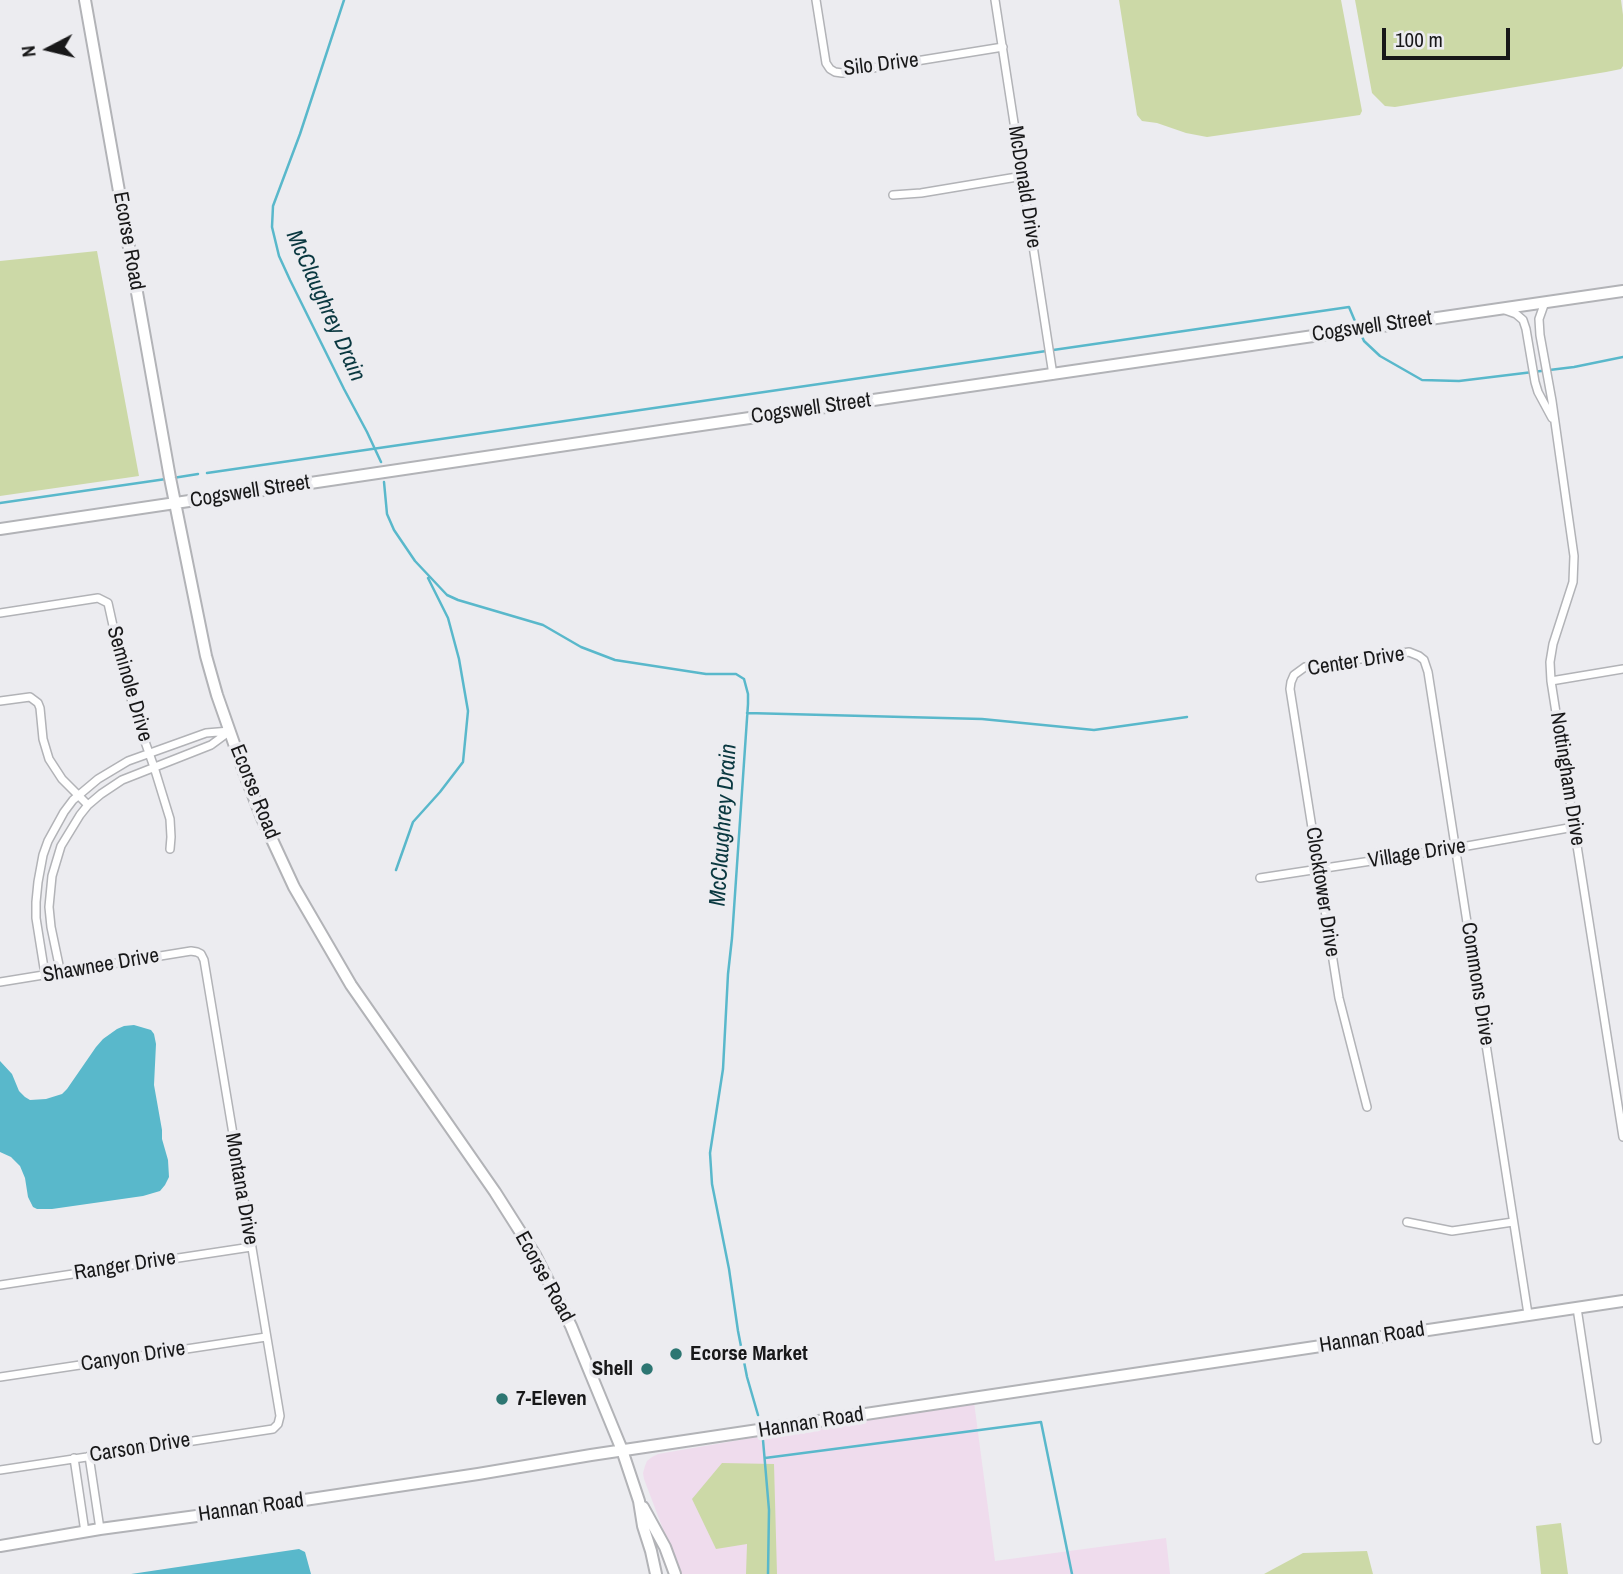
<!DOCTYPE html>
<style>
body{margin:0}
#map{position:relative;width:1623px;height:1574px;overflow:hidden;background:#ececf0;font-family:"Archivo Narrow",sans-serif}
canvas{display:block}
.north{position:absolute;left:14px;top:14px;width:70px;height:70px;-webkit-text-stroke:5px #ececf0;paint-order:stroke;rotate:263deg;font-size:19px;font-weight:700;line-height:28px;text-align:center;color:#181819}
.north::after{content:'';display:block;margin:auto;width:24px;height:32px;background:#181819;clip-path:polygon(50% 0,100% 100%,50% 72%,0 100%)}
.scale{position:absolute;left:1382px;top:28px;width:128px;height:32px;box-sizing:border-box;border:4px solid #181819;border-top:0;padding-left:9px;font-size:21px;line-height:24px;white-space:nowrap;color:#181819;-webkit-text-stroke:5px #ececf0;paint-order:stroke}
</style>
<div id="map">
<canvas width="1623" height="1574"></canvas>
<div class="north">N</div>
<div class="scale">100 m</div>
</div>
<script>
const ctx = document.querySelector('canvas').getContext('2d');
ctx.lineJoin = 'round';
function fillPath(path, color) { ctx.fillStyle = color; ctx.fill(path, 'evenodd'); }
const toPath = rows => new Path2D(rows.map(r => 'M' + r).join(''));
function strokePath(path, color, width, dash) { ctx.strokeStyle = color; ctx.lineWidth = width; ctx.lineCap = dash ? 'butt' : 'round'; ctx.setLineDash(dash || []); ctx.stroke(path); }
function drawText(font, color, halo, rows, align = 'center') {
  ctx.font = font + ' "Archivo Narrow",sans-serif'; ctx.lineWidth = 7; ctx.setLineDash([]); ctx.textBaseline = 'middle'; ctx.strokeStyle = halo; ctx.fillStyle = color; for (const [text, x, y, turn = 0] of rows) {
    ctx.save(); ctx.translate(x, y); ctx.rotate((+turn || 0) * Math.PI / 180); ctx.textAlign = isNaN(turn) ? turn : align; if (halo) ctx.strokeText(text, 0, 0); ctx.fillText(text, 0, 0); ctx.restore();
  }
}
fillPath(toPath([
 [974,1402,995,1561,1166,1538,1170,1574,680,1574,644,1479,643,1473,645,1466,647,1461,652,1457,658,1454,775,1434]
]), '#efdced');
fillPath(toPath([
 [1119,0,1341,0,1362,111,1360,115,1207,137,1186,133,1157,123,1142,121,1137,115],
 [1355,0,1621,0,1623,15,1623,66,1621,69,1606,72,1395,107,1385,106,1372,93],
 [97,251,139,476,0,496,0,261],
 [722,1463,774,1464,777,1574,746,1574,747,1544,716,1549,692,1499],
 [1561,1523,1568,1574,1541,1574,1536,1526],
 [1367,1551,1373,1574,1264,1574,1303,1553]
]), '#ccd9a7');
fillPath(toPath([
 [134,1025,151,1030,154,1034,156,1044,154,1085,162,1130,162,1139,168,1160,169,1177,165,1185,160,1191,143,1196,52,1209,37,1209,33,1207,28,1197,25,1178,20,1166,11,1157,0,1152,0,1061,12,1074,19,1091,25,1097,30,1100,46,1099,62,1094,67,1089,96,1047,103,1039,117,1029,124,1026],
 [299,1549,305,1552,311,1574,131,1574]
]), '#59b8cb');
strokePath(toPath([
 [344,0,300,134,273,206,272,227,279,256,290,280,344,389,367,432,381,462],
 [1360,332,1364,341,1380,356,1422,380,1459,381,1574,367,1623,357],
 [207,473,1349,307,1357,326],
 [173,478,198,474],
 [384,482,387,514,394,530,415,561,447,595,458,600,543,625,581,647,615,660,706,674,736,674,744,679,748,694,748,704,732,938,728,974,723,1069,710,1153,712,1184,729,1269,738,1331,747,1377,758,1415],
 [0,503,166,479],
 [747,713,982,719,1094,730,1187,717],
 [396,870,413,822,440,792,463,762,468,711,459,659,448,618,428,578],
 [763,1440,769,1510,768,1574],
 [765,1458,1041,1422,1072,1574]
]), '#59b8cb', 2.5);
const street = toPath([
 [816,0,826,63,830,69,835,72,842,73,1003,47],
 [995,0,1053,375],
 [893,195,921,193,1023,176],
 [1545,302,1539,319,1540,335,1552,401,1574,556,1573,582,1553,644,1550,662,1551,681,1623,1137],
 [1505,310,1516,314,1523,320,1526,329,1535,382,1538,392,1552,418],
 [0,613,98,598,108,603,123,671,138,722,154,767,170,819,171,837,170,849],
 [1551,681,1623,669],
 [0,701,30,697,38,703,40,708,43,739,49,759,62,779,88,805],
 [230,731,211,745,122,780,101,794,88,805,80,815,61,846,52,876,49,907,51,927,59,965,53,974,44,968,36,918,36,902,38,882,43,855,48,841,64,812,73,800,98,779,128,761,206,733,230,731],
 [1260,878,1456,848,1574,827],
 [0,982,191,951,197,952,201,954,204,960,280,1416,278,1424,273,1429,0,1470],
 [1367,1107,1339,998,1290,689,1291,682,1294,675,1305,667,1409,652,1419,656,1424,660,1428,672,1528,1314],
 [1407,1222,1452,1231,1513,1222],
 [0,1285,251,1247],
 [1577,1308,1597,1440],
 [0,1377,266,1337],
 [89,1456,100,1529],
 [74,1458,85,1532]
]);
const secondary = toPath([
 [85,0,170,478,206,656,217,695,244,772,262,818,294,887,351,985,495,1192,535,1255,571,1326,622,1450,639,1501,643,1526,651,1551,656,1574],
 [0,529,674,429,1623,291],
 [643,1507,665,1547,675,1574],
 [0,1546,100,1529,204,1515,478,1474,591,1455,1623,1301]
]);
strokePath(street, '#b2b3b7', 10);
strokePath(secondary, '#b2b3b7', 14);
strokePath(street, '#fff', 7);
strokePath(secondary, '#fff', 10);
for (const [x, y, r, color] of [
 [676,1354,7,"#2d7672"],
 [647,1369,7,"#2d7672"],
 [502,1399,7,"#2d7672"]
]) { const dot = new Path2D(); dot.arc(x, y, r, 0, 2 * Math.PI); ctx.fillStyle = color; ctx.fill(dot); strokePath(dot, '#ececf0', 2.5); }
drawText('21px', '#181819', '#ececf0', [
 ["Silo Drive",881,65,-7],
 ["McDonald Drive",1024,187,81],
 ["Ecorse Road",128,241,80],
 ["Cogswell Street",1372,327,-8],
 ["Cogswell Street",811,409,-8],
 ["Cogswell Street",250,492,-9],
 ["Center Drive",1356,662,-9],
 ["Seminole Drive",129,684,74],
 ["Nottingham Drive",1567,779,81],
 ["Ecorse Road",254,792,68],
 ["Village Drive",1417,854,-9],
 ["Clocktower Drive",1322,892,81],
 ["Shawnee Drive",101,966,-10],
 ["Commons Drive",1477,984,81],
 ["Montana Drive",241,1189,80],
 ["Ranger Drive",125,1266,-9],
 ["Ecorse Road",544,1277,61],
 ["Hannan Road",1372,1338,-9],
 ["Canyon Drive",133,1357,-9],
 ["Hannan Road",811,1423,-9],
 ["Carson Drive",140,1448,-9],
 ["Hannan Road",251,1508,-8]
]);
drawText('bold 21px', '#181819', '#ececf0', [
 ["Ecorse Market",690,1354],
 ["Shell",633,1369,"right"],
 ["7-Eleven",516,1399]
], 'left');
drawText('italic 23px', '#0a3840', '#ececf0', [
 ["McClaughrey Drain",325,306,66],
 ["McClaughrey Drain",724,825,-86]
]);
</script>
